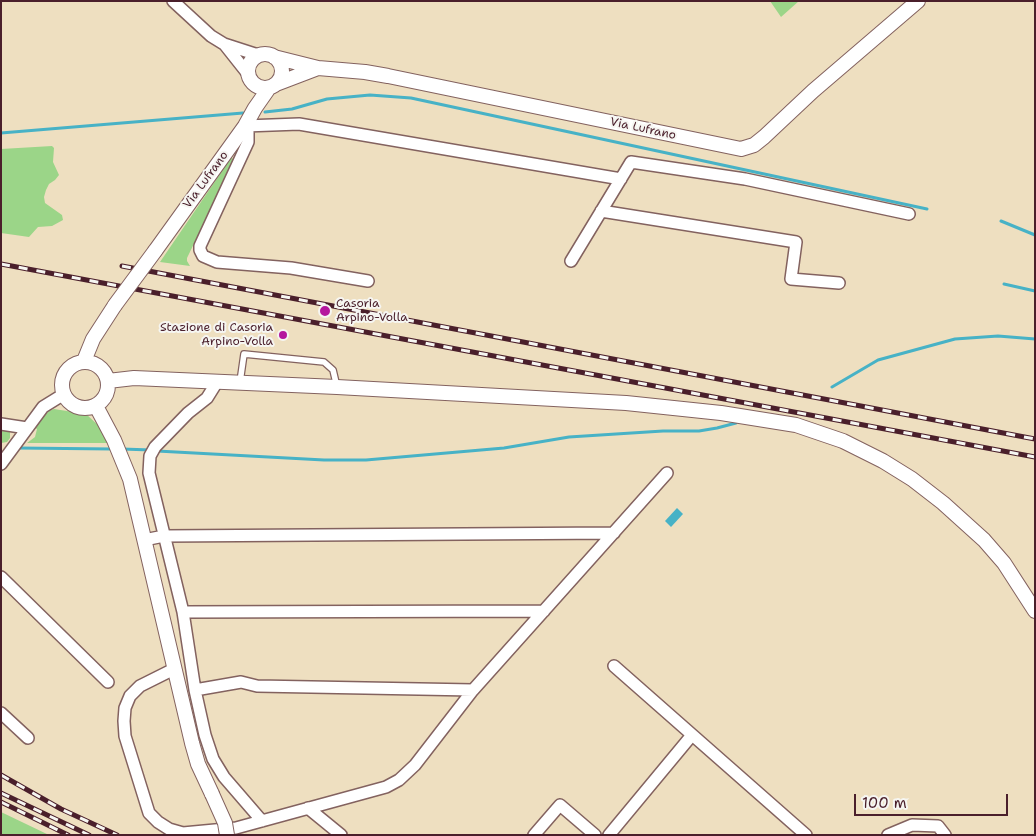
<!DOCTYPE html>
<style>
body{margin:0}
#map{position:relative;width:1036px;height:836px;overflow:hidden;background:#eedfc0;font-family:"Shantell Sans",sans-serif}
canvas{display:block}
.frame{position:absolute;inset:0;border:2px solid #4a1f2b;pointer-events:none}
.scale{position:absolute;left:854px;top:794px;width:154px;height:22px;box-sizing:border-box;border:2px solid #4a1f2b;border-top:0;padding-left:6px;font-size:15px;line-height:18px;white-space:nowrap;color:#4a1f2b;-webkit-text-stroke:4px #f6f6f2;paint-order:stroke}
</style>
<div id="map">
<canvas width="1036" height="836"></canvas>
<div class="frame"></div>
<div class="scale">100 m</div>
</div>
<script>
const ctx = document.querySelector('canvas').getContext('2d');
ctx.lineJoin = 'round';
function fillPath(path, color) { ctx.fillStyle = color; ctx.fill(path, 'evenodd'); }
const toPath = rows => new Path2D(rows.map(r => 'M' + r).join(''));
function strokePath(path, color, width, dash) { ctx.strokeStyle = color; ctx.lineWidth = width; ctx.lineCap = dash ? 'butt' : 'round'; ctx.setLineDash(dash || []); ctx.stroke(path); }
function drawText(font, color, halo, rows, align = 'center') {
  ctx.font = font + ' "Shantell Sans",sans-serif'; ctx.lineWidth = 4; ctx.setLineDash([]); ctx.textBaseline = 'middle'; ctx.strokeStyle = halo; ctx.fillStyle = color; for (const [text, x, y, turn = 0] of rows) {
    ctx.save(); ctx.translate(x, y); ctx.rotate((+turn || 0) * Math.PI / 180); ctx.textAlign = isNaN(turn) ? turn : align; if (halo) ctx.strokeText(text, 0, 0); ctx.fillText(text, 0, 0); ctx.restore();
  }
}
fillPath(toPath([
 [770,1,799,1,781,17],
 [52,146,54,148,53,162,59,175,55,180,49,184,46,190,44,197,45,203,62,215,63,220,52,226,38,227,29,237,1,233,1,149],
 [231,158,234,159,234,161,187,258,187,261,190,266,160,262],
 [54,409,86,414,99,426,110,443,27,443,35,437,37,429,34,427,49,411],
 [1,429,9,430,10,433,10,438,7,442,1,443],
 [1,812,49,835,1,835]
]), '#9bd588');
fillPath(toPath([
 [677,508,683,514,671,527,665,521]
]), '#47b2c6');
strokePath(toPath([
 [265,112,292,109,327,99,370,95,411,98,927,209],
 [1,133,243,113],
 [1001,221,1035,235],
 [1004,284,1035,291],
 [832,387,878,360,955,339,998,336,1035,339],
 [17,448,113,449],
 [122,449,151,450],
 [157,451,324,460,366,460,504,448,569,437,663,431,699,431,717,428,736,423]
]), '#47b2c6', 3);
const service = toPath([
 [240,382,244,354,324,362,333,370,337,387]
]);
const minor = toPath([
 [173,1,211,36,224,44,258,55],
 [225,45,248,74],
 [601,211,796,242,791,279,839,283],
 [571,261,631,162,745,179,909,214],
 [368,281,291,268,217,262,203,256,200,250,200,246,248,142,248,129,245,126,299,124,621,179],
 [217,382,207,398,188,413,155,447,150,456,149,473,183,612,195,690,205,735,213,759,224,777,262,821],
 [1,424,27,428],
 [1,464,43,407,64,394],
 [144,540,164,536,614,533],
 [1,577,108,682],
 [183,612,544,611],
 [614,666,806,835],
 [174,669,140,686,130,696,125,708,124,721,125,736,149,813,158,822,169,829,183,833,236,828,386,787,399,780,415,765,473,690,667,473],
 [195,690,241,682,257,686,473,690],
 [1,713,28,738],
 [308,808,341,835],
 [534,835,560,805,595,835],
 [609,835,692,735],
 [888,835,912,825,938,826,945,835]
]);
const tertiary = toPath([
 '248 71a17 17 0 1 1 34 0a17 17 0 1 1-34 0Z',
 [274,57,318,68,365,72,388,76,741,149,754,145,764,137,813,91,918,1],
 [276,84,318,68],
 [155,251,245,126,255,108,269,88],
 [84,361,93,339,115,305],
 '62 385a23 23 0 1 1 46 0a23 23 0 1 1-46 0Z',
 [108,381,134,378,337,387,626,403,721,413,796,425,843,441,883,461,912,479,943,503,984,540,1004,563,1035,611],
 [96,406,114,440,130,479,192,743,198,764,212,794]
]);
strokePath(service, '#83625f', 8);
strokePath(minor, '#83625f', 14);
strokePath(tertiary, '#83625f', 16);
strokePath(service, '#fff', 5.5);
strokePath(minor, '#fff', 11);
strokePath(tertiary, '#fff', 14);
const rail = toPath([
 [1,264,1035,457],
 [122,266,1035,439],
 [1,775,61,809,117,835],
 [1,793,89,835],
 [1,802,68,835]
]);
strokePath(rail, '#4a1f2b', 5);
strokePath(rail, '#f6f6f2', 3, [9]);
const tertiaryBridge = toPath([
 [115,305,155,251],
 [212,794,225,823,227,835]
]);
strokePath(tertiaryBridge, '#83625f', 16, []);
strokePath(tertiaryBridge, '#fff', 14);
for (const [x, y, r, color] of [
 [325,311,6,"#b5179e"],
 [283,335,5,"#b5179e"]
]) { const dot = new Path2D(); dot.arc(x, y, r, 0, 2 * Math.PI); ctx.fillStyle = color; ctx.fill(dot); strokePath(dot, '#f6f6f2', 2); }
drawText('12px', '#4a1f2b', '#f6f6f2', [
 ["Via Lufrano",643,129,12],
 ["Via Lufrano",206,180,-54]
]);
drawText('12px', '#4a1f2b', '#f6f6f2', [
 ["Casoria",336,304],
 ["Arpino-Volla",336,318],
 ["Stazione di Casoria",273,328,"right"],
 ["Arpino-Volla",273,342,"right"]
], 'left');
</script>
